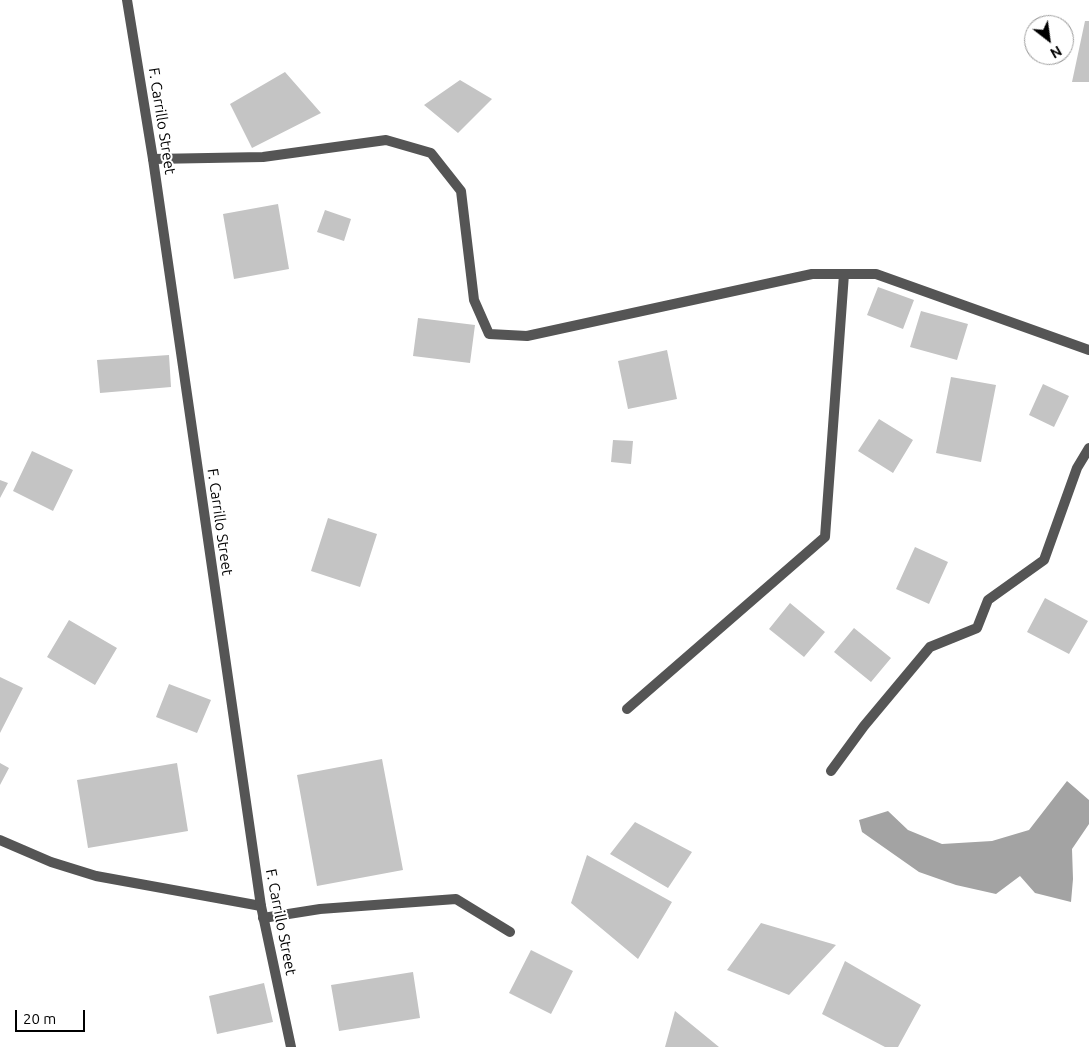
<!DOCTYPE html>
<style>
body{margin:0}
#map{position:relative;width:1089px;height:1047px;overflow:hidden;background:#fff;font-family:Ubuntu,sans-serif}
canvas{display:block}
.north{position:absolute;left:1024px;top:15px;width:50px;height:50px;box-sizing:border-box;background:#fff;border:1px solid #999;border-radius:50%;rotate:150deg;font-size:14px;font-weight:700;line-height:20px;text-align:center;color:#000}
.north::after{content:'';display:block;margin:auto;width:18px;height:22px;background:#000;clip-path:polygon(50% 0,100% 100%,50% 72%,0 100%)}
.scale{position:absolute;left:15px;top:1010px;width:70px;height:22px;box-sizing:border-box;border:2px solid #000;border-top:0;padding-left:6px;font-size:15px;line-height:18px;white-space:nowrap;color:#000;-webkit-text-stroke:4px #fff;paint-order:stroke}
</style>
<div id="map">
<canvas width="1089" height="1047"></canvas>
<div class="north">N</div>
<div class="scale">20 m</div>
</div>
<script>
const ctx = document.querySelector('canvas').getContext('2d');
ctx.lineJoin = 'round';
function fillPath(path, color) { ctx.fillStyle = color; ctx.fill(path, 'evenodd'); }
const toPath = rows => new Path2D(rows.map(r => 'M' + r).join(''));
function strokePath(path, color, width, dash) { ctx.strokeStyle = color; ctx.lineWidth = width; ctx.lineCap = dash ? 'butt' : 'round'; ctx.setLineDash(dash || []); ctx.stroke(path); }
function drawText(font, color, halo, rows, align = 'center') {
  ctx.font = font + ' Ubuntu,sans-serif'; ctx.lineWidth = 4; ctx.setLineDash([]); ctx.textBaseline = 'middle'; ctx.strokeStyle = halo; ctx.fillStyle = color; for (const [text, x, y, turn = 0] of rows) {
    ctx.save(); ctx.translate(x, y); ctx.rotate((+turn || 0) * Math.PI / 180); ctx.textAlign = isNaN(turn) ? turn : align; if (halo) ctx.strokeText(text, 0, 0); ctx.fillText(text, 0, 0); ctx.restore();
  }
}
fillPath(toPath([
 [1067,781,1089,800,1089,824,1072,849,1073,879,1071,902,1035,893,1020,876,996,894,956,885,919,872,862,832,859,820,888,811,908,830,942,844,992,841,1029,830]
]), '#a3a3a3');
fillPath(toPath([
 [1085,21,1089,21,1089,82,1072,82],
 [285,72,321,113,252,148,230,104],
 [460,80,492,99,458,133,424,105],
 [278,204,289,269,234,279,223,214],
 [325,210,351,219,344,241,317,232],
 [878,287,914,300,903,329,867,315],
 [921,311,968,324,957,360,910,347],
 [418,318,475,325,470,363,413,356],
 [667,350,677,399,628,409,618,361],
 [169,355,171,387,100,393,97,360],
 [951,377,996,385,981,462,936,453],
 [1043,384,1069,396,1054,427,1029,415],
 [879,419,913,440,893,473,858,451],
 [613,440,633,441,631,464,611,462],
 [32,451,73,470,53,511,13,491],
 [0,480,8,483,0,498],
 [328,518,377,534,360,587,311,571],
 [915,547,948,562,929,604,896,589],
 [1045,598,1088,621,1069,654,1027,632],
 [790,603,825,632,804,657,769,629],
 [69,620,117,648,95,685,47,657],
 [854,628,891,658,871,682,834,652],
 [0,677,23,688,0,733],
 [169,684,211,700,197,733,156,717],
 [382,759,403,870,317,886,297,775],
 [0,763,9,768,0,785],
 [177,763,188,831,88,848,77,780],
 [635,822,692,852,668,888,610,854],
 [587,855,672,902,638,959,571,903],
 [761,923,836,945,789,995,727,970],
 [531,950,573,971,551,1014,509,993],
 [845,961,921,1005,898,1047,885,1047,822,1014],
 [413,972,420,1018,339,1031,331,985],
 [264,983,273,1022,217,1034,209,996],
 [675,1011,719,1047,665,1047]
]), '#c4c4c4');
strokePath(toPath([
 [153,159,263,157,386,140,431,153,461,191,474,300,489,334,527,336,812,274,876,274,1089,350],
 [627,709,825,537,844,274],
 [831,771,864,726,930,647,977,628,988,600,1044,560,1077,468,1089,448],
 [0,840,51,862,96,876,261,906],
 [263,918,320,909,456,899,510,932]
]), '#555', 10);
strokePath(toPath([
 [127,0,153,159,261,906,291,1047]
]), '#555', 10);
drawText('15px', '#000', '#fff', [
 ["F. Carrillo Street",162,121,81],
 ["F. Carrillo Street",220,522,82],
 ["F. Carrillo Street",281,922,79]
]);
</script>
